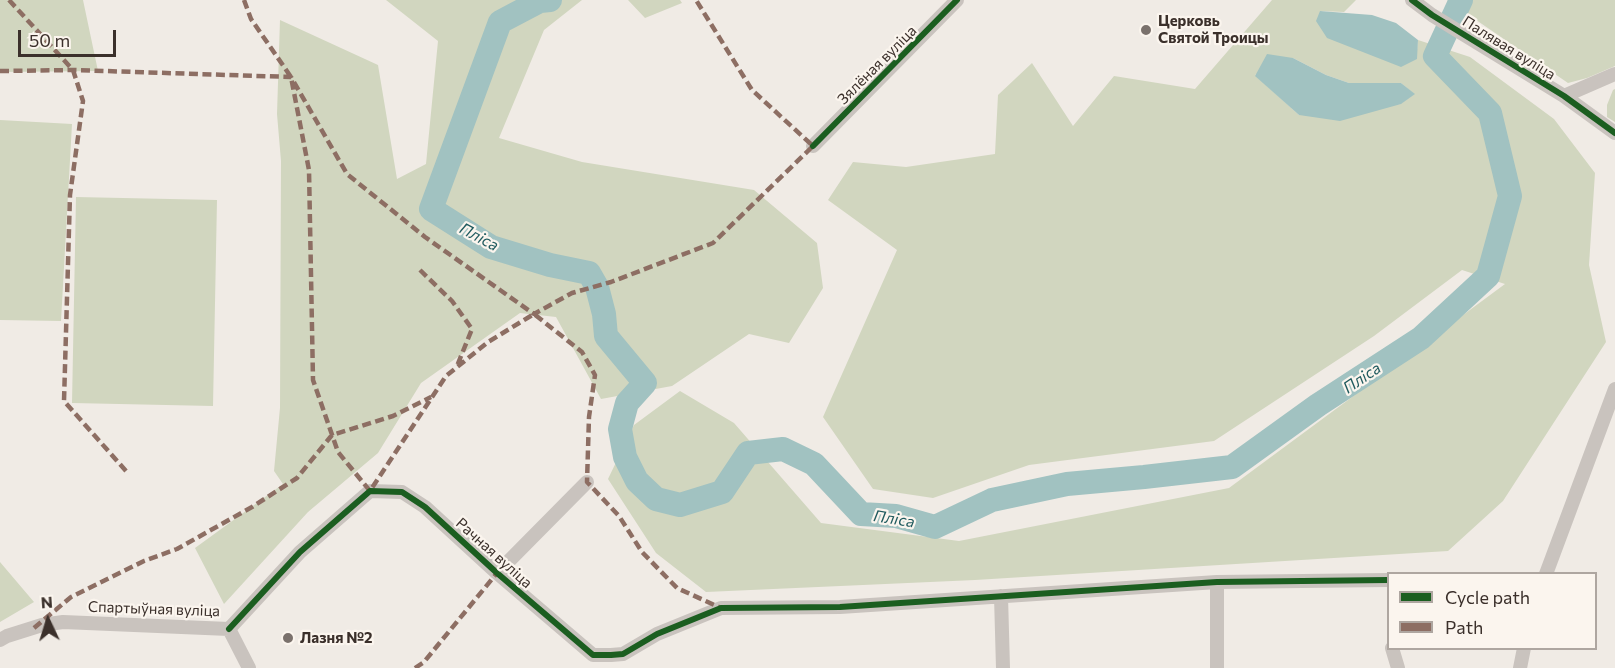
<!DOCTYPE html>
<meta charset="utf-8">
<style>
body{margin:0}
#map{position:relative;width:1615px;height:668px;overflow:hidden;background:#f0ebe5;font-family:Commissioner,sans-serif}
canvas{display:block}
.legend{position:absolute;left:1387px;top:572px;width:210px;height:78px;box-sizing:border-box;background:#fbf5ee;border:2px solid #aea6a0;margin:0;padding:8px 10px;list-style:none;font-size:18px;color:#3b302b}
.legend li{display:flex;align-items:center;gap:12px;height:30px}
.legend b{width:30px;border:2px solid #aea6a0}
.north{position:absolute;left:18px;top:590px;width:60px;height:60px;-webkit-text-stroke:4px #fbf5ee;paint-order:stroke;rotate:356deg;font-size:16px;font-weight:700;line-height:24px;text-align:center;color:#3b302b}
.north::after{content:'';display:block;margin:auto;width:21px;height:27px;background:#3b302b;clip-path:polygon(50% 0,100% 100%,50% 72%,0 100%)}
.scale{position:absolute;left:18px;top:30px;width:98px;height:27px;box-sizing:border-box;border:3px solid #3b302b;border-top:0;padding-left:8px;font-size:18px;line-height:21px;white-space:nowrap;color:#3b302b;-webkit-text-stroke:4px #fbf5ee;paint-order:stroke}
</style>
<div id="map">
<canvas width="1615" height="668"></canvas>
<ul class="legend">
<li><b style="height:8px;background:#1b5e20"></b>Cycle path</li>
<li><b style="height:8px;background:#8d6e63"></b>Path</li>
</ul>
<div class="north">N</div>
<div class="scale">50 m</div>
</div>
<script>
const ctx = document.querySelector('canvas').getContext('2d');
ctx.lineJoin = 'round';
function fillPath(path, color) { ctx.fillStyle = color; ctx.fill(path, 'evenodd'); }
const toPath = rows => new Path2D(rows.map(r => 'M' + r).join(''));
function strokePath(path, color, width, dash) { ctx.strokeStyle = color; ctx.lineWidth = width; ctx.lineCap = dash ? 'butt' : 'round'; ctx.setLineDash(dash || []); ctx.stroke(path); }
function drawText(font, color, halo, rows, align = 'center') {
  ctx.font = font + ' Commissioner,sans-serif'; ctx.lineWidth = 4.5; ctx.setLineDash([]); ctx.textBaseline = 'middle'; ctx.strokeStyle = halo; ctx.fillStyle = color; for (const [text, x, y, turn = 0] of rows) {
    ctx.save(); ctx.translate(x, y); ctx.rotate((+turn || 0) * Math.PI / 180); ctx.textAlign = isNaN(turn) ? turn : align; if (halo) ctx.strokeText(text, 0, 0); ctx.fillText(text, 0, 0); ctx.restore();
  }
}
fillPath(toPath([
 [0,0,83,0,98,71,0,72],
 [386,0,582,0,544,30,499,138,582,162,754,190,817,243,823,288,789,343,749,334,672,386,601,399,556,317,520,313,421,383,378,453,308,512,224,604,195,548,283,484,274,471,280,408,281,161,277,114,280,20,378,65,397,179,426,164,438,41],
 [628,0,680,0,682,3,645,18],
 [1272,0,1356,0,1344,12,1320,11,1416,59,1418,40,1470,57,1554,119,1595,173,1589,265,1606,342,1503,501,1448,551,975,580,706,592,656,553,608,479,634,425,680,391,734,423,821,523,959,541,1229,488,1505,284,1462,270,1374,336,1214,441,1029,465,933,498,873,489,823,417,897,250,828,200,853,162,906,167,995,154,998,95,1032,63,1073,126,1114,76,1195,89],
 [1293,58,1326,75,1349,83,1401,83,1414,94,1400,104,1299,115,1255,75],
 [1447,0,1615,0,1615,66,1587,78,1568,83],
 [1615,89,1615,122,1607,117,1607,105,1613,90],
 [0,120,72,124,61,321,0,320],
 [76,197,217,200,213,406,72,403],
 [0,562,34,602,0,622]
]), '#d1d6bf');
fillPath(toPath([
 [1320,11,1372,15,1396,23,1418,40,1417,59,1401,67,1327,38,1316,21],
 [1267,54,1293,58,1326,75,1349,83,1401,83,1415,94,1401,104,1340,121,1299,115,1255,76]
]), '#a1c2c1');
strokePath(toPath([
 [550,0,540,1,500,22,431,209,491,247,550,265,589,273,597,287,604,314,606,336,645,383,627,403,620,429,625,457,637,481,656,499,680,505,722,492,748,453,783,449,814,464,861,514,896,516,935,527,992,500,1067,484,1144,477,1232,467,1318,405,1421,338,1488,276,1510,196,1490,113,1435,56,1461,0]
]), '#a1c2c1', 24);
strokePath(toPath([
 [1412,0,1432,15,1564,96,1615,133],
 [1564,96,1615,74],
 [813,146,957,0],
 [497,573,587,482],
 [1546,574,1615,389],
 [1001,596,1003,668],
 [229,629,300,552,370,491,402,492,425,507,497,573,593,655,611,655,623,654,657,634,721,608,840,607,1217,582,1388,580],
 [0,640,7,636,42,625,63,622,229,629,249,668],
 [1392,648,1398,668],
 [1217,668,1217,582],
 [1520,668,1524,648]
]), '#c9c3be', 14);
strokePath(toPath([
 [9,0,73,70,83,101,70,195,64,401,126,471],
 [244,0,251,19,291,77,309,170,313,380,338,452,370,491,446,376,488,342,534,314,582,352,595,375,589,417,587,482,619,516,642,552,677,588,721,608],
 [0,71,73,70,291,77,347,174,425,237,534,314,572,293,611,282,713,243,813,146,752,90,696,0],
 [420,270,452,301,472,329,457,366],
 [34,628,71,597,144,561,177,549,252,507,297,478,332,435,393,416,431,397],
 [415,668,424,662,497,573]
]), '#8d6e63', 4.5, [9, 4.5]);
strokePath(toPath([
 [1412,0,1432,15,1564,96,1615,133],
 [813,146,957,0],
 [229,629,300,552,370,491,402,492,425,507,497,573,593,655,611,655,623,654,657,634,721,608,840,607,1217,582,1388,580]
]), '#1b5e20', 6);
for (const [x, y, r, color] of [
 [1146,30,6,"#7a716c"],
 [288,638,6,"#7a716c"]
]) { const dot = new Path2D(); dot.arc(x, y, r, 0, 2 * Math.PI); ctx.fillStyle = color; ctx.fill(dot); strokePath(dot, '#fbf5ee', 2); }
drawText('bold 15px', '#3b302b', '#fbf5ee', [
 ["Церковь",1158,21],
 ["Святой Троицы",1158,38],
 ["Лазня №2",300,638]
], 'left');
drawText('15px', '#3b302b', '#fbf5ee', [
 ["Палявая вуліца",1509,48,32],
 ["Зялёная вуліца",877,65,-45],
 ["Рачная вуліца",494,553,42],
 ["Спартыўная вуліца",154,609,2]
]);
drawText('italic 16px', '#1f5a5e', '#fbf5ee', [
 ["Пліса",479,237,28],
 ["Пліса",1362,378,-34],
 ["Пліса",894,519,9]
]);
</script>
